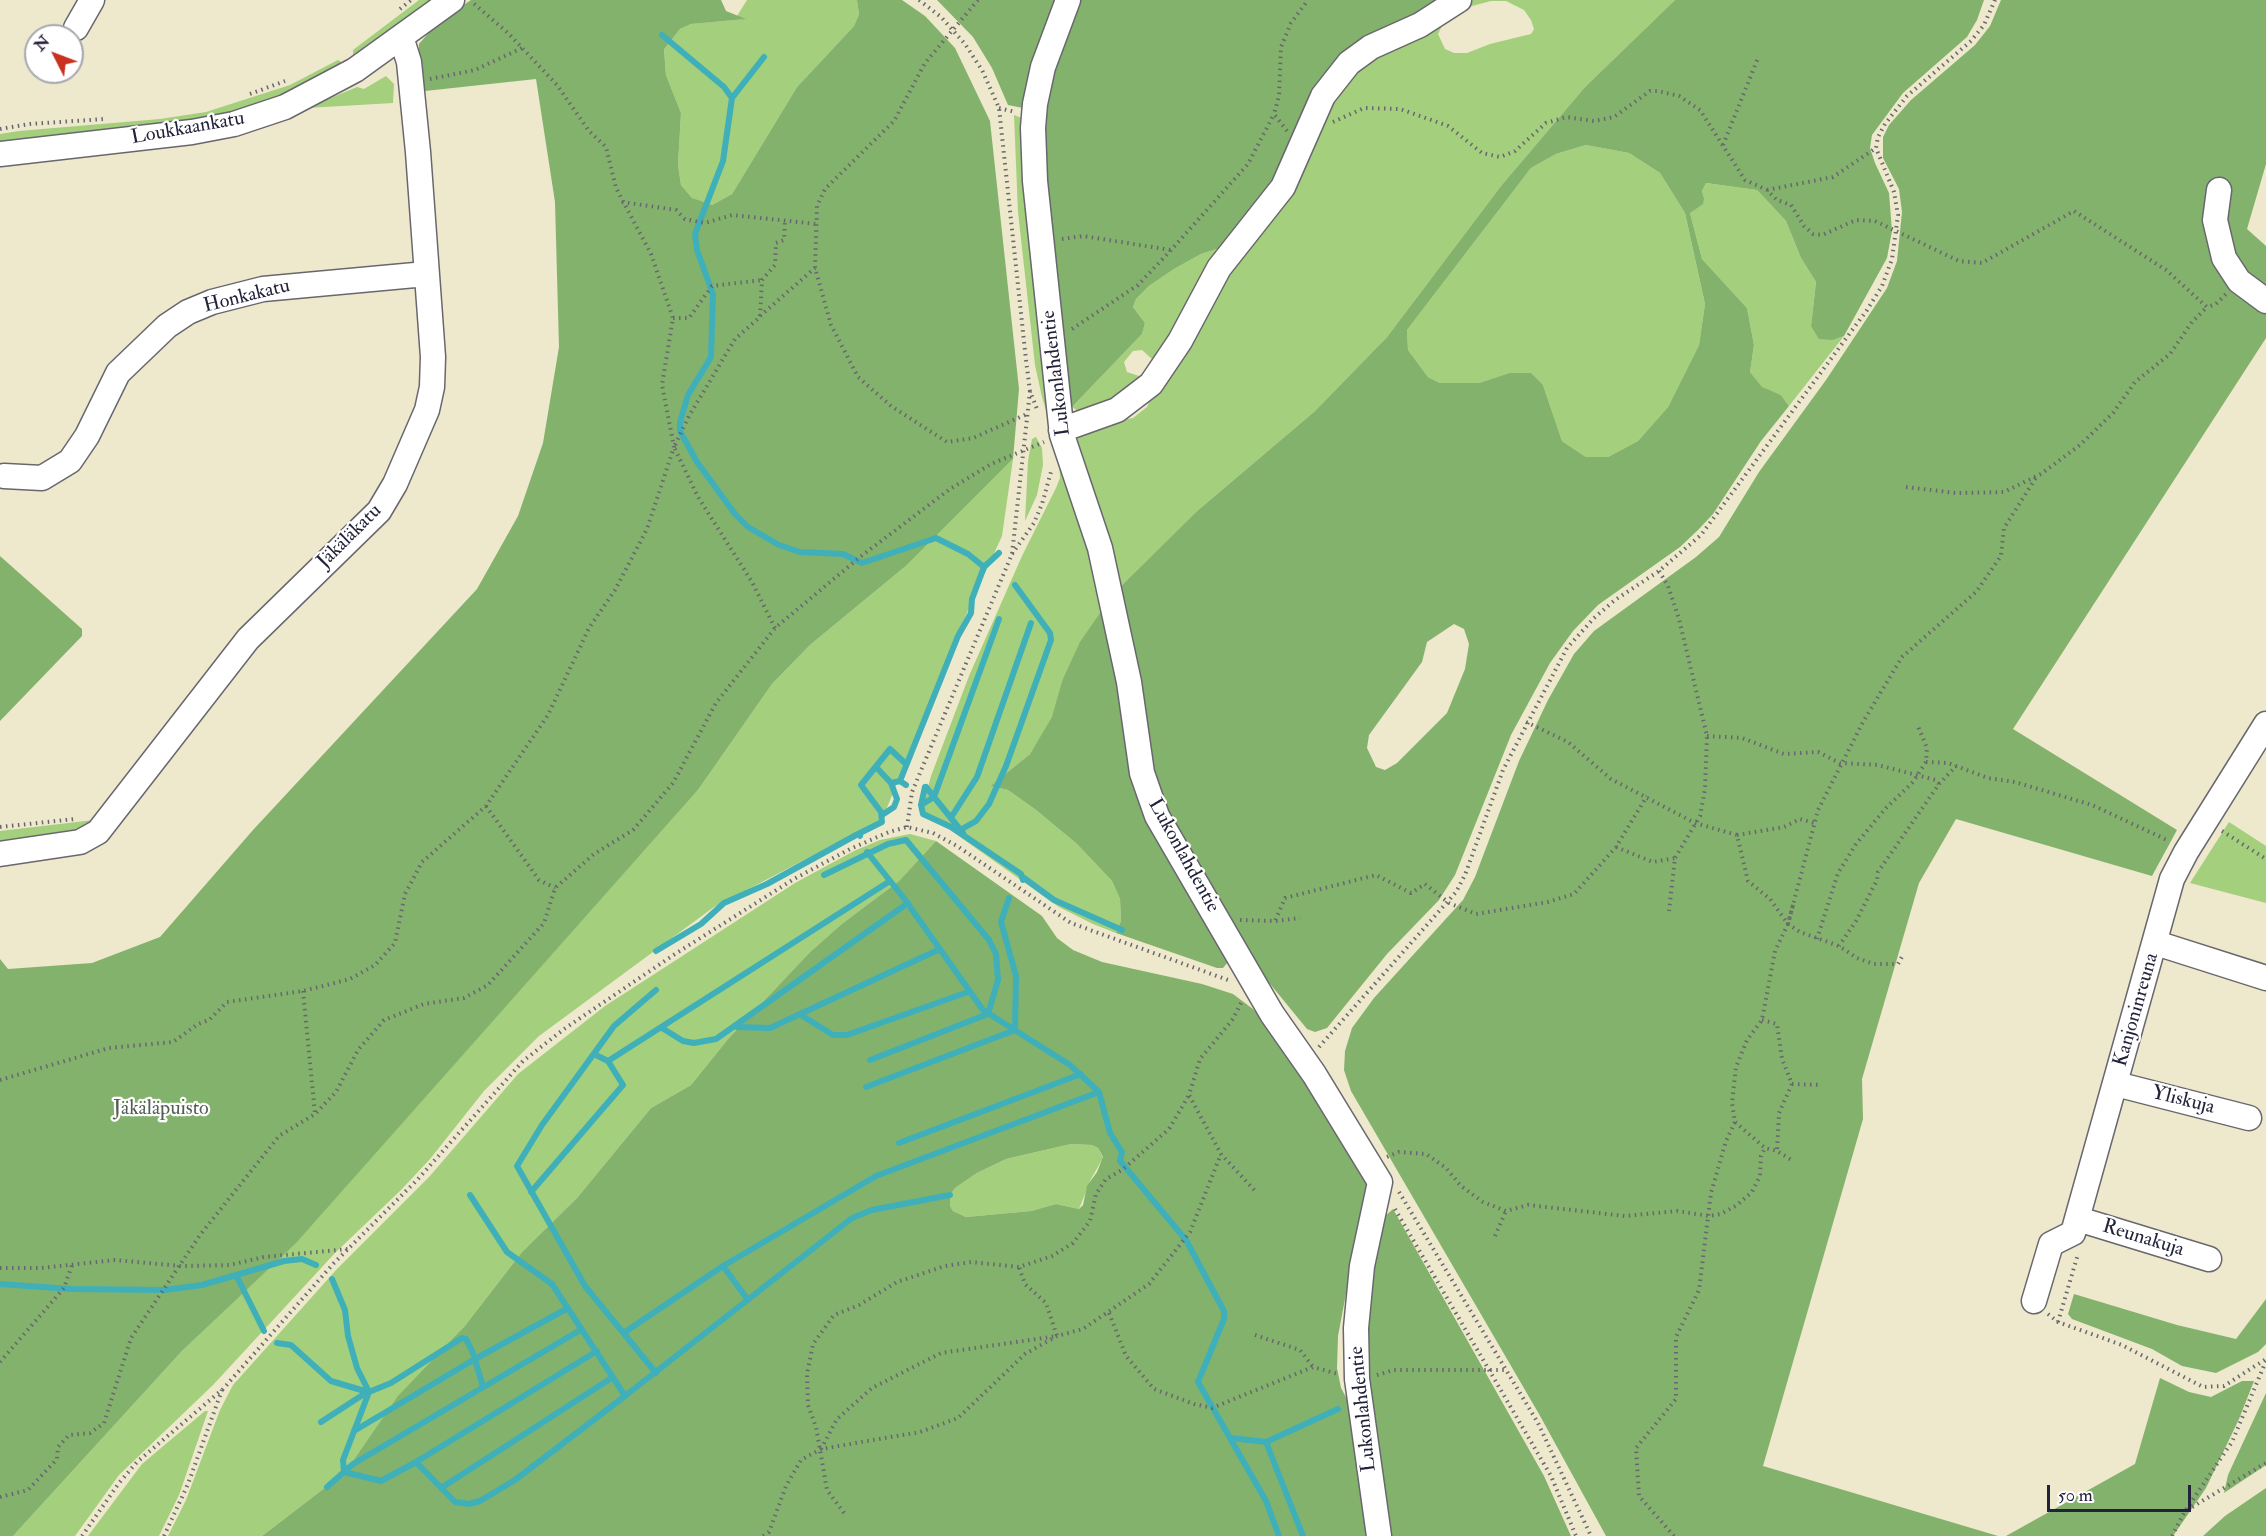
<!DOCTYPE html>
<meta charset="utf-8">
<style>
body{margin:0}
#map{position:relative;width:2266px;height:1536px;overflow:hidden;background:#eee8cc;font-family:"IM FELL Double Pica",serif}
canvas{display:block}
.north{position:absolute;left:24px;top:24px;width:60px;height:60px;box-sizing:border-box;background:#fff;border:2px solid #a7a7b1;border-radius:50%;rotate:312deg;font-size:16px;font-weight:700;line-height:24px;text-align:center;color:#22223b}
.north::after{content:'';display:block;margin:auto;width:21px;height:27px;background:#c8321e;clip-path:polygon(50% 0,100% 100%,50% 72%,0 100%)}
.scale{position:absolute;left:2047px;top:1485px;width:144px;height:27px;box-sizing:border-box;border:3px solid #22223b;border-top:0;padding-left:8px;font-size:18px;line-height:21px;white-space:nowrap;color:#22223b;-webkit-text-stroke:4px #fff;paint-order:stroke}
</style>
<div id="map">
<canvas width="2266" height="1536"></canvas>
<div class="north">N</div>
<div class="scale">50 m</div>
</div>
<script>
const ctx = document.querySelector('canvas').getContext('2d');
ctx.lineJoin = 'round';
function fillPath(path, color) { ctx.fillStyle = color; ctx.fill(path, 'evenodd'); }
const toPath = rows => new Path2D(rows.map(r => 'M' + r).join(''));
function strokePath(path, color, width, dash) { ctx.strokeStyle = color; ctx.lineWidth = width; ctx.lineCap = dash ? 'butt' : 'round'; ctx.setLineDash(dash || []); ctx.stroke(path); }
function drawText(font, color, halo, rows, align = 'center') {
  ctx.font = font + ' "IM FELL Double Pica",serif'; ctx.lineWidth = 4.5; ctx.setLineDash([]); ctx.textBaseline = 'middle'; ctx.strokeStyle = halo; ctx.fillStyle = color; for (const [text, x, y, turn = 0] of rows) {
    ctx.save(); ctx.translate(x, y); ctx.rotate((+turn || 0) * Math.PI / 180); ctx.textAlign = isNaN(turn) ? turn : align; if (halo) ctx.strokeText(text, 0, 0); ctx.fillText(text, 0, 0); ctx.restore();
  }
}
fillPath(toPath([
 [419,0,431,0,353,55,353,50],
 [747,0,857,0,859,14,854,26,797,87,732,194,712,205,702,203,692,198,681,185,678,165,681,113,666,75,664,48,680,29,691,24,744,19,737,16],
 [1473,0,1675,0,1585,87,1501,186,1387,337,1315,411,1196,512,1116,591,1072,439,1087,429,1100,430,1117,421,1133,418,1147,407,1155,389,1331,100,1354,71,1402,41,1433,31],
 [1491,1,1506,1,1524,10,1531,20,1534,29,1531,34,1490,44,1467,53,1454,53,1445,49,1438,34,1442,26,1472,6],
 [338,60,343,63,294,93,207,120,0,142,0,134,19,131,160,119,206,112,290,85],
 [386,76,394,84,393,103,307,108,357,87,364,89],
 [1014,115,1024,119,1052,430,1042,397,1035,365,1018,212],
 [1586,145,1629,153,1660,173,1685,213,1705,304,1699,345,1668,407,1638,441,1608,457,1586,457,1562,441,1543,385,1509,373,1479,383,1440,383,1428,377,1408,350,1407,330,1531,168,1556,154],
 [1706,183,1757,190,1786,221,1801,258,1816,282,1811,326,1833,340,1844,336,1789,406,1781,395,1762,388,1750,372,1754,345,1747,308,1702,259,1690,213,1704,198,1702,191],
 [1226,246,1151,372,1132,390,1114,401,1088,411,1078,411,1072,407,1142,334,1145,323,1133,307,1136,299,1149,286,1174,269,1201,254],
 [1142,350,1152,359,1152,363,1151,370,1139,376,1127,372,1124,362,1133,351],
 [1036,437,1042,448,1043,465,1037,495,1025,521,1028,461,1032,439],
 [1013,459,1002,536,960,628,884,815,877,822,714,907,539,1036,484,1091,430,1159,401,1190,335,1253,213,1385,119,1475,75,1536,13,1536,182,1351,296,1242,698,790,772,684,810,645,907,565],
 [1059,460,1107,603,1062,681,1053,717,1030,754,992,786,1008,790,1036,810,1077,844,1112,881,1120,899,1121,921,1116,933,1093,924,1059,907,922,810,931,776,969,676,1022,556,1056,488,1060,478],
 [94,820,82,831,0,845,0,831],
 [2229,822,2266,846,2266,903,2190,883],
 [910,834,936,841,899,881,843,923,810,952,728,1039,691,1085,651,1108,577,1198,522,1252,464,1327,372,1435,351,1464,322,1490,262,1536,168,1536,186,1500,220,1410,233,1385,337,1269,429,1177,518,1074,605,1006,795,883,854,851,880,840],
 [1071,1144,1092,1145,1098,1148,1103,1158,1091,1179,1079,1209,1056,1204,1031,1211,966,1217,953,1211,950,1206,950,1195,955,1188,977,1173,1006,1159],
 [205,1411,208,1411,207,1414,179,1495,159,1536,88,1536,142,1464]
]), '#a4cf7c');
fillPath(toPath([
 [471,0,721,0,726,11,746,19,691,24,680,29,664,49,666,75,681,113,678,165,681,185,692,198,712,205,732,194,797,87,854,26,859,14,857,0,902,0,925,16,955,48,990,121,1019,389,1013,459,907,565,810,645,772,684,698,790,296,1243,182,1351,13,1536,0,1536,0,959,8,969,92,963,160,937,253,830,477,589,518,516,543,443,559,347,555,202,536,79,425,91,418,71,419,44,438,22],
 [937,0,1062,0,1023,108,1008,105,992,68,973,37],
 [1075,0,1445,0,1367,41,1292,154,1226,246,1201,254,1174,269,1149,286,1136,299,1133,307,1145,323,1142,334,1072,407,1068,403,1039,171,1051,59],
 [1675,0,1984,0,1977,20,1967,37,1903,93,1872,135,1870,148,1875,163,1889,193,1892,231,1887,258,1844,336,1833,340,1819,339,1811,326,1816,282,1801,258,1786,221,1757,190,1706,183,1702,191,1704,198,1703,204,1690,213,1702,259,1747,308,1754,345,1750,372,1762,387,1781,395,1789,406,1761,441,1713,514,1698,530,1680,547,1598,605,1573,631,1550,663,1511,735,1455,875,1439,900,1387,954,1327,1028,1315,1032,1307,1029,1262,974,1159,802,1116,591,1196,512,1315,411,1387,337,1501,186,1585,87],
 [1586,145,1629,153,1660,173,1685,213,1705,304,1699,345,1668,407,1638,441,1608,457,1586,457,1562,441,1543,385,1531,373,1509,373,1479,383,1440,383,1428,377,1408,350,1407,330,1531,168,1556,154],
 [1454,624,1464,629,1469,644,1465,669,1447,713,1397,763,1385,770,1376,767,1367,748,1369,735,1422,662,1427,642],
 [2001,0,2266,0,2266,164,2247,229,2266,246,2266,338,2013,729,2177,830,2152,876,1956,819,1919,883,1862,1079,1863,1119,1763,1466,1998,1536,1606,1536,1539,1414,1351,1091,1344,1070,1345,1051,1352,1028,1374,998,1463,900,1475,877,1519,761,1548,700,1574,654,1594,631,1696,557,1719,537,1759,472,1826,380,1887,288,1897,261,1902,212,1899,189,1883,158,1883,137,1889,125,1911,100,1975,45,1990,26],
 [0,556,82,629,82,636,0,721],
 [1107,603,1137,788,1228,962,1223,968,1217,968,1116,933,1121,921,1120,899,1112,881,1077,844,1036,810,1008,790,991,786,1030,754,1052,717,1062,681,1080,642],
 [936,841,1042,916,1057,938,1073,950,1102,962,1202,984,1233,994,1253,1009,1272,1030,1368,1177,1338,1336,1337,1368,1341,1388,1353,1410,1371,1536,262,1536,322,1490,351,1464,398,1396,464,1327,522,1252,577,1198,651,1108,691,1085,728,1039,810,952,843,923,899,881],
 [1071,1144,1092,1145,1098,1148,1103,1157,1097,1172,1087,1186,1083,1205,1079,1209,1056,1204,1031,1211,966,1217,953,1211,950,1206,950,1195,955,1188,977,1173,1006,1159],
 [1393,1209,1544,1476,1571,1536,1386,1536,1364,1372,1365,1308,1384,1217],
 [2074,1294,2177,1325,2236,1339,2266,1299,2266,1344,2258,1352,2216,1373,2182,1366,2152,1349,2072,1319,2068,1314],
 [2160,1378,2189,1392,2211,1397,2242,1381,2254,1381,2239,1419,2206,1488,2173,1536,2006,1536,2135,1464],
 [2266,1393,2266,1465,2224,1493,2228,1475],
 [2266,1488,2266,1536,2203,1536,2225,1516]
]), '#83b26c');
strokePath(toPath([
 [662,35,724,87,732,98,723,161,695,234,697,250,713,294,711,357,688,395,680,422,680,431,697,462,735,514,748,527,779,545,800,552,843,554,862,563,936,538,968,554,984,567,972,599,971,613,958,636,900,781],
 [732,98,764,57],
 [984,567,999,553],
 [876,767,891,783,900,781,906,785],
 [925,787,921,805,923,814,951,827,1021,874,1023,880],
 [926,787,963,833],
 [921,805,934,797,999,619],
 [882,815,894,807,897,799,891,783],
 [952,816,977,777,1031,623],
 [962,829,976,821,989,804,1006,766,1051,640,1050,633,1015,585],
 [860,836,858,834,882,822,881,812,861,785,890,749,906,764],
 [867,852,903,897,983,1010,1070,1065,1099,1092,1110,1133,1122,1152,1120,1161,1186,1240,1224,1311,1224,1319,1198,1382,1266,1501,1279,1536],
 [824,875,888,844,906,840,989,940,996,954,998,980,988,1014,870,1060],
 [1024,878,1054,900,1122,930],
 [656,951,701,924,724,903,767,884,858,834],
 [801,1015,833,1035,847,1035,968,992],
 [737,1027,770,1028,940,949],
 [662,1028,683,1041,694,1043,716,1039,908,903],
 [608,1061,890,881],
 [866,1087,1015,1030,1016,976,1001,922,1009,898],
 [899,1143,1081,1074],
 [531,1192,623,1085,608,1061,594,1054],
 [470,1195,507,1252,552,1284,625,1396,852,1218,872,1210,950,1195],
 [723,1266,748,1300],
 [236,1275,264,1331],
 [332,1279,345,1310,348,1336,357,1368,369,1392],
 [0,1284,71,1289,165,1290,202,1285,284,1261,302,1259,316,1265],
 [625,1332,723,1266,876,1176,1099,1092],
 [277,1343,291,1345,331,1381,368,1392],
 [656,1373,585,1286,517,1166,542,1125,614,1026,656,990],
 [369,1392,343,1460,344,1472,381,1481,416,1462,455,1502,469,1504,480,1501,515,1480,625,1396],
 [321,1422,364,1394,391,1383,462,1338,466,1339,473,1353,483,1387],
 [354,1431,475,1359,568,1308],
 [1231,1438,1266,1442,1303,1536],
 [1266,1442,1338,1409],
 [416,1462,597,1351],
 [327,1487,353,1464,582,1329],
 [441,1488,613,1377]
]), '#3fb0b9', 6);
const minor = toPath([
 [1068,0,1043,67,1035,104,1033,128,1035,181,1062,435,1100,548,1129,682,1142,773,1157,816,1272,1014,1314,1074,1380,1182,1362,1266,1356,1328,1357,1379,1379,1536],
 [76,28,92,0],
 [0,154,192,132,234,124,285,107,355,70,452,0],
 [2219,190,2215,220,2224,258,2239,281,2266,301],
 [1061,430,1117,410,1151,384,1180,341,1219,268,1283,187,1323,96,1349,63,1371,47,1420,25,1459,0],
 [4,476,42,478,70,461,87,436,118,373,167,326,188,312,212,302,263,289,426,274],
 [0,854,80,842,98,832,248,639,379,511,395,484,427,410,432,387,433,357,418,152,409,62,401,37],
 [2156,943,2266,978],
 [2116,1084,2249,1118],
 [2078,1219,2209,1259],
 [2034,1301,2051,1244,2073,1233,2172,879,2186,852,2266,724]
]);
strokePath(minor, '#69676e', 27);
strokePath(toPath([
 [919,0,941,17,965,44,982,70,999,108,1026,360,1030,391,1037,409],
 [978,0,925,63,894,121,825,189,817,206,815,268,831,325,858,377,891,406,947,442,973,438,1027,414],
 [400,9,411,0],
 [430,79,475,70,522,48],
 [250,94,285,81],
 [999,108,1015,112],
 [1333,122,1364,108,1400,109,1448,126,1482,153,1500,157,1515,151,1546,123,1566,117,1594,121,1614,117,1650,91,1658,91,1679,96,1700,110,1745,180,1767,190,1777,200,1791,205,1804,226,1813,234,1822,235,1856,220,1875,221,1959,261,1982,263,2074,211,2166,270,2207,307,2216,304,2226,294],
 [0,129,30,124,104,119],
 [1287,131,1274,114,1279,96,1281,47,1291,23,1308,0],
 [1723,145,1758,58],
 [1767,190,1833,177,1876,148],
 [622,202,676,210,685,219,705,223,732,215,817,224],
 [1062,239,1083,236,1171,250],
 [760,316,815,268],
 [673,318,689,318,712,286,762,280],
 [1072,329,1138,285,1171,250,1248,164,1274,114],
 [1906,487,1956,493,2004,492,2041,474,2080,445,2113,413,2135,382,2170,354,2192,322,2207,307],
 [1012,554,1034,523,1042,504,1051,472],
 [1659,571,1668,586,1679,619,1707,736,1705,789,1700,816,1675,858,1669,911],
 [775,628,752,582,698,497,674,447,689,416,735,339,760,317,762,280,775,265,776,243,784,240,785,221],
 [1526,722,1568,742,1611,779,1695,823,1737,835,1748,881,1770,899,1788,924,1800,932,1839,946,1857,958,1874,964,1898,964,1903,955],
 [1707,736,1742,738,1784,754,1818,752,1840,763,1878,765,1936,780,1939,784,1878,872,1877,880,1856,921,1839,946],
 [1926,762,1948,763,1988,778,2015,782,2092,805,2169,841],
 [1939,784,1956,766],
 [486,806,539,880,555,888],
 [0,827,75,819],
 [907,827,912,792,1012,554,1030,391],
 [2222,831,2266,859],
 [1737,835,1784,827,1800,819,1814,823],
 [1616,847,1653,862,1675,858],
 [1793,905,1788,924,1818,810,1863,722,1902,657,1976,592,2001,556,2004,528,2037,476],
 [1240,920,1275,921,1285,898,1376,875,1411,893,1425,884,1449,903,1476,914,1548,902,1574,894,1616,847,1647,796],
 [1276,921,1300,918],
 [1788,924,1775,951,1762,1020,1747,1040,1736,1067,1732,1103,1735,1122,1765,1148,1777,1151,1793,1161],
 [1817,939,1838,873,1856,844,1886,808,1913,782,1926,762,1927,748,1917,724],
 [303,991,315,1114],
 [1241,1003,1233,1019,1200,1059,1189,1095,1221,1154,1257,1193],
 [1762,1020,1777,1024,1782,1059,1792,1084,1779,1113,1777,1151],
 [1319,1047,1456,892,1465,875,1503,770,1567,648,1594,618,1615,600,1659,571,1701,535,1867,310,1882,286,1892,259,1898,215,1894,192,1876,148,1878,137,1885,124,1907,96,1971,41,1984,25,1995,0],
 [0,1080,109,1048,173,1042,198,1024,209,1020,227,1002,303,991,350,979,375,965,395,943,405,894,422,862,486,806,548,715,589,628,615,590,647,529,674,447,662,385,673,318,651,254,616,188,606,147,589,131,557,85,508,33,472,2],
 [1792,1084,1822,1085],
 [1387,1157,1399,1152,1426,1154,1446,1168,1461,1186,1483,1202,1506,1211,1528,1205,1625,1216,1677,1211,1709,1216,1721,1214,1737,1205,1752,1192,1760,1176,1761,1156,1765,1148],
 [1399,1192,1538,1423,1591,1536],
 [1395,1209,1551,1476,1576,1536],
 [1495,1236,1506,1211],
 [0,1268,41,1268,115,1260,181,1266,230,1265,264,1257,348,1249],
 [1109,1313,1126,1356,1154,1389,1194,1404,1212,1408,1313,1367,1338,1374],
 [2048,1314,2058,1322,2122,1345,2203,1387,2224,1386,2266,1359],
 [2058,1322,2078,1254],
 [1255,1335,1300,1350,1313,1367],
 [0,1362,64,1288,72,1265],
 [1377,1375,1394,1370,1504,1370],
 [821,1449,837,1419,872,1388,941,1353,1057,1336,1046,1303,1025,1284,1019,1267],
 [0,1497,28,1490,57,1459,58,1447,69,1435,90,1433,104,1423,131,1338,200,1235,279,1136,315,1114,336,1092,358,1050,384,1020,424,1004,464,998,488,985,544,923,555,888,594,854,633,830,673,783,716,703,775,628,860,557,950,489,991,464,1044,442],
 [2187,1510,2266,1463],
 [844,1513,827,1490,816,1427,808,1405,807,1374,813,1344,834,1315,859,1305,897,1282,945,1266,971,1262,1019,1267,1052,1256,1073,1243,1090,1221,1096,1194,1106,1179,1122,1170,1169,1129,1189,1095],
 [82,1536,119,1483,137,1462,223,1389,334,1263,418,1179,523,1061,564,1029,675,954,794,879,850,849,889,832,907,827,933,833,957,846,1071,923,1228,980],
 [164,1536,188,1484,222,1390],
 [763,1536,769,1532,786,1486,801,1460,821,1449,920,1432,958,1418,1025,1354,1057,1336,1083,1329,1149,1284,1190,1232,1221,1154],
 [1674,1536,1639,1496,1636,1448,1676,1399,1676,1337,1699,1290,1711,1193,1726,1141,1735,1122],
 [2172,1536,2185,1511,2232,1442,2266,1361]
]), '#69676e', 4, [1.5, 4.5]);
strokePath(minor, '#fff', 24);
drawText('20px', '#22223b', '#fff', [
 ["Loukkaankatu",188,129,-10],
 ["Honkakatu",247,297,-14],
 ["Lukonlahdentie",1057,373,-97],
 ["Jäkäläkatu",350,537,-45],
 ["Lukonlahdentie",1183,856,61],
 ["Kanjoninreuna",2137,1010,-74],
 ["Yliskuja",2183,1101,14],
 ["Reunakuja",2143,1239,17],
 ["Lukonlahdentie",1364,1409,-96]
]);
drawText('20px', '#505f52', '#fff', [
 ["Jäkäläpuisto",161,1110]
]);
</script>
